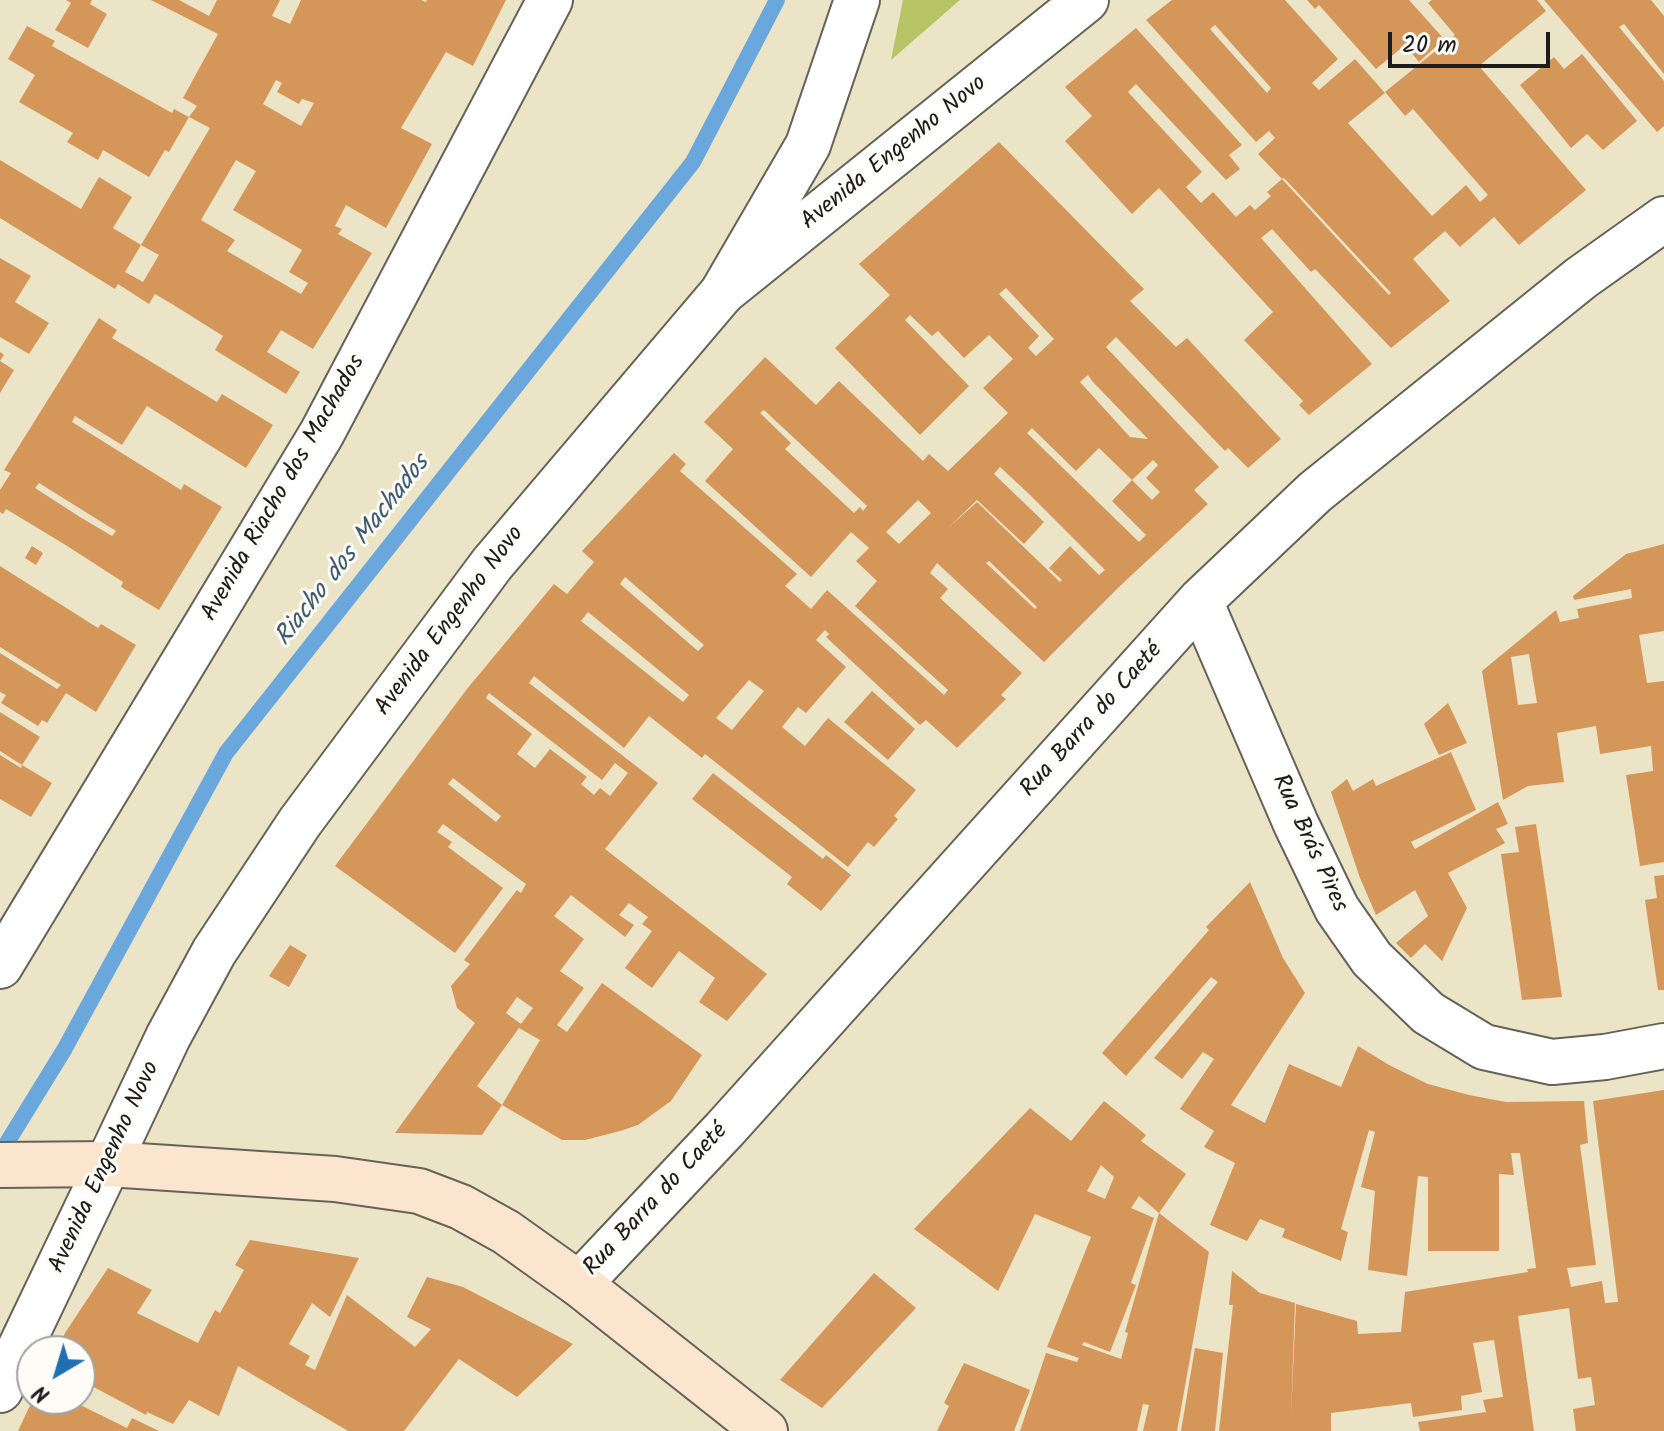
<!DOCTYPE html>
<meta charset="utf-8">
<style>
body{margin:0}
#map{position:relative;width:1664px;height:1431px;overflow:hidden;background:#ece4c6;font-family:Kalam,sans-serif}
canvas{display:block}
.north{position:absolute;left:16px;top:1335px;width:80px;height:80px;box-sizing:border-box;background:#fdfcf7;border:2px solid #a3a29f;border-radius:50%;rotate:218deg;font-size:22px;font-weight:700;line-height:32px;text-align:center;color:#1c1c1c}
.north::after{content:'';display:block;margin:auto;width:28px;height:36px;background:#1f6fb2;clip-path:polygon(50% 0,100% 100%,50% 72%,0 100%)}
.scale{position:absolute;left:1388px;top:32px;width:162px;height:36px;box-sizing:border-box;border:4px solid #1c1c1c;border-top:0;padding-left:10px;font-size:24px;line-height:28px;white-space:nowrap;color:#1c1c1c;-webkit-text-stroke:6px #fdfcf7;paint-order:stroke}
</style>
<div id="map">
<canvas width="1664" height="1431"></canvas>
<div class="north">N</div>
<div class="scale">20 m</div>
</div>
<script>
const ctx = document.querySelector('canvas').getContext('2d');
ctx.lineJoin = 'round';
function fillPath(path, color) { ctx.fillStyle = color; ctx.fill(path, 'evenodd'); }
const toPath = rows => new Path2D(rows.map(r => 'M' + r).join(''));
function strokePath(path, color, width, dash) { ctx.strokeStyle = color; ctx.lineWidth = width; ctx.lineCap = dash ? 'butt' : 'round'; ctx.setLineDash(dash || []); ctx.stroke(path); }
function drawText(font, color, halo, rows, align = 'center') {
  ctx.font = font + ' Kalam,sans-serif'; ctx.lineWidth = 6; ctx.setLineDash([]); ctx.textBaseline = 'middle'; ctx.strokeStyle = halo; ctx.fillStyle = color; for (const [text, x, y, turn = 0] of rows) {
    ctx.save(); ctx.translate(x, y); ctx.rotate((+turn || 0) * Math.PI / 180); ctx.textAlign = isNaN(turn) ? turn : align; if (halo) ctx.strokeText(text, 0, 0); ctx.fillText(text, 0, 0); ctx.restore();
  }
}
fillPath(toPath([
 [903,0,960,0,891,60]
]), '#b7c466');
strokePath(toPath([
 [0,1154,64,1050,226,753,693,162,777,0]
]), '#6aa7dc', 16);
fillPath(toPath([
 [66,0,92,0,90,4,107,14,88,48,55,30,71,3],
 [151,0,179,0,209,16,217,0,280,0,272,16,290,24,301,0,421,0,426,2,427,0,506,0,473,66,446,52,401,128,432,144,386,228,346,205,335,226,342,229,338,234,372,253,313,349,281,330,267,352,300,372,286,394,215,350,223,336,172,304,155,294,149,304,118,284,115,289,0,218,0,160,81,209,99,177,132,197,113,228,141,245,125,272,143,282,159,255,141,245,210,128,189,117,169,152,165,150,149,177,103,150,98,160,67,142,73,133,19,102,35,75,8,59,27,26,55,41,52,46,172,113,174,109,189,117,197,106,183,98,218,34],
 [276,80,282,83,277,92,299,104,302,99,314,103,301,126,263,104],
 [236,160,256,171,233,210,302,250,289,272,308,283,301,294,227,251,235,240,201,220],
 [1172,0,1285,0,1338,59,1312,83,1319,90,1355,59,1385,93,1348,123,1432,216,1466,185,1480,202,1488,195,1413,109,1405,116,1385,92,1455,35,1428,3,1432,0,1537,0,1546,11,1479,66,1586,190,1519,245,1494,217,1460,247,1445,231,1413,259,1450,301,1391,348,1315,269,1311,272,1272,229,1261,238,1372,364,1309,415,1299,405,1303,401,1244,340,1273,312,1159,188,1132,214,1065,141,1092,116,1065,87,1136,28,1242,145,1229,155,1240,169,1226,180,1136,84,1128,92,1202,172,1186,187,1201,203,1213,192,1236,217,1250,205,1255,210,1271,196,1267,192,1282,179,1389,295,1391,293,1284,178,1282,179,1258,154,1275,138,1269,131,1256,142,1146,20],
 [1215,25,1271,88,1267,93,1210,29],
 [1307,0,1409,0,1444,39,1419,62,1405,45,1376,69,1319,5,1315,9],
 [1544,0,1651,0,1664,16,1664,74,1624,24,1619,27,1664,81,1664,126,1657,132],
 [1582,54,1637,121,1603,150,1587,134,1571,148,1520,85,1554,57,1564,69],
 [999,142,1144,289,1130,301,1176,347,1187,338,1281,439,1248,468,1228,448,1225,451,1116,337,1106,347,1219,467,1194,490,1208,504,1121,585,1044,662,937,563,930,573,948,589,940,598,1022,673,1001,695,1006,699,957,748,926,720,920,725,826,637,829,634,825,630,816,640,846,667,806,713,798,707,782,727,805,746,828,718,916,790,894,816,898,819,874,847,868,842,848,867,705,754,702,758,649,716,624,748,534,676,529,683,658,783,605,849,767,974,727,1021,699,1002,715,978,679,951,652,988,625,968,652,931,642,924,648,917,629,903,619,915,634,925,625,937,571,895,554,916,584,939,560,971,584,988,557,1025,567,1032,602,983,702,1055,671,1101,638,1125,620,1131,585,1140,562,1140,502,1105,540,1040,519,1028,477,1086,502,1105,482,1135,395,1133,475,1023,457,1008,451,986,470,964,464,960,517,890,521,893,526,884,443,824,437,832,452,842,448,847,503,888,455,953,335,866,467,689,554,584,567,594,594,562,582,551,674,453,686,464,680,471,797,574,785,586,811,609,827,590,944,695,948,690,855,606,877,581,856,561,869,548,851,532,811,577,705,481,733,449,704,422,765,357,816,405,839,381,923,461,929,454,948,471,1008,413,983,388,1013,359,989,335,964,358,938,331,932,336,910,315,905,320,969,386,920,435,835,348,890,295,859,264],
 [1006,288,1054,339,1036,356,1028,348,1039,336,999,294],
 [1088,375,1093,382,1148,439,1130,437,1080,382],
 [764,410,867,506,863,511,860,507,854,513,785,449,791,443,760,413],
 [1032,428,1076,471,1099,448,1132,480,1112,501,1146,535,1139,542,1027,433],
 [1153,460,1158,465,1146,478,1160,492,1152,500,1132,480],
 [1000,467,1028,493,1105,570,1099,575,1070,546,1049,568,1062,580,1060,582,977,502,948,528,977,500,1024,544,1044,522,994,474],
 [918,500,931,513,899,544,886,532],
 [989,561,1037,607,1035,609,986,563],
 [625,577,704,645,698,651,620,584],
 [588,612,689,695,683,702,581,621],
 [749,680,764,691,732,730,716,718],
 [489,693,602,780,615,763,628,773,610,796,600,788,594,795,581,784,587,777,550,749,535,768,517,754,532,734,486,698],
 [453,778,501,816,496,822,448,784],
 [517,997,533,1008,521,1024,506,1013],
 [0,258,31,276,15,302,49,323,29,354,0,337],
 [99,318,117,330,112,338,135,352,217,402,222,394,273,425,246,468,147,406,122,445,75,416,72,422,181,490,184,484,222,507,159,610,121,587,123,582,64,544,6,509,3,514,0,512,0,490,11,473,4,470],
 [39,483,116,531,112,536,80,517,35,488],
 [0,352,4,355,0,361,14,370,0,393],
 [1664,544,1664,631,1639,635,1647,683,1664,681,1664,862,1640,866,1626,775,1653,771,1651,746,1600,754,1596,726,1557,733,1564,782,1528,786,1503,800,1482,671,1556,610,1560,622,1579,618,1577,609,1632,598,1631,589,1574,600,1573,596,1626,554],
 [1529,654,1537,703,1518,705,1511,657],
 [32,546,43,553,36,565,25,558],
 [0,566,98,628,101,624,136,645,96,712,66,693,47,723,42,720,38,726,1,703,6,695,0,692,0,653,57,689,61,685,0,647],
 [872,691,915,729,888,760,844,722],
 [1448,703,1467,743,1439,755,1424,724],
 [0,712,40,737,22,765,52,783,31,817,0,799,0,755,21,768,22,765,0,751],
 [1451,752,1476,810,1411,842,1415,849,1498,802,1508,824,1496,829,1505,843,1448,873,1467,908,1442,961,1425,944,1411,958,1396,943,1428,916,1415,890,1376,915,1360,878,1331,792,1347,779,1353,791,1373,779,1376,786],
 [713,773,823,859,826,855,851,875,821,911,787,884,792,877,692,799],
 [1536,824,1562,997,1522,1000,1501,854,1519,852,1515,827],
 [1664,875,1664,990,1658,990,1645,900,1657,898,1654,876],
 [1250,882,1283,958,1305,993,1231,1105,1265,1123,1289,1064,1341,1087,1358,1046,1389,1065,1428,1084,1469,1095,1506,1102,1584,1101,1588,1143,1580,1145,1596,1265,1567,1268,1571,1287,1602,1281,1605,1303,1618,1302,1593,1101,1664,1090,1664,1431,1576,1431,1573,1409,1595,1405,1591,1377,1578,1379,1569,1308,1518,1316,1534,1431,1420,1431,1418,1422,1486,1412,1483,1400,1503,1397,1494,1340,1473,1343,1482,1392,1461,1396,1462,1410,1413,1417,1411,1403,1331,1413,1331,1431,1219,1431,1233,1305,1229,1305,1232,1271,1260,1293,1295,1303,1291,1417,1296,1304,1357,1321,1358,1334,1398,1332,1401,1332,1405,1292,1528,1272,1527,1269,1536,1268,1520,1153,1511,1153,1514,1175,1499,1174,1499,1251,1428,1251,1428,1177,1418,1176,1407,1276,1368,1270,1375,1191,1361,1187,1375,1132,1369,1130,1341,1229,1348,1232,1341,1261,1282,1237,1285,1229,1260,1219,1247,1241,1210,1225,1235,1163,1204,1147,1214,1131,1180,1109,1214,1059,1203,1052,1182,1079,1154,1058,1218,982,1211,977,1126,1076,1102,1053,1209,930,1206,927],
 [290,945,307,955,289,987,269,976],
 [1104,1101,1146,1135,1141,1141,1186,1174,1159,1213,1139,1196,1131,1208,1154,1218,1131,1283,1136,1285,1110,1352,1084,1342,1082,1345,1121,1359,1128,1333,1125,1332,1159,1213,1209,1252,1177,1431,1143,1431,1149,1405,1143,1404,1137,1431,1020,1431,1046,1353,1077,1362,1079,1358,1047,1347,1091,1237,1035,1214,998,1291,914,1229,1030,1108,1071,1141],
 [1101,1165,1114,1177,1105,1199,1087,1191],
 [250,1240,359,1258,330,1317,312,1303,289,1344,310,1356,305,1365,315,1370,347,1295,415,1347,431,1329,407,1317,427,1277,463,1287,573,1344,517,1397,459,1359,404,1431,348,1431,238,1366,219,1416,189,1400,173,1424,147,1412,146,1415,90,1385,92,1380,80,1374,80,1351,56,1351,65,1333,108,1268,152,1290,137,1313,198,1343,215,1310,220,1313,244,1270,235,1265],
 [874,1273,916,1308,822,1408,780,1380],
 [1195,1348,1223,1353,1215,1431,1181,1431],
 [964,1363,1030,1390,1014,1431,937,1431,949,1406,944,1403],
 [33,1399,68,1399,127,1428,132,1418,159,1431,18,1431]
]), '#d5965a');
const minor = toPath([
 [724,291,1086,0],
 [1200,601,1296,824,1337,909,1372,959,1428,1013,1484,1047,1552,1062,1605,1057,1664,1046],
 [579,1284,725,1129,1200,601,1315,492,1581,278,1664,219],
 [0,1390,108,1164]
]);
const tertiary = toPath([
 [0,966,322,433,550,0],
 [108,1164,168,1037,214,952,300,822,492,564,722,293,808,145,857,0]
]);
const secondary = toPath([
 [0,1165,108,1164,335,1179,419,1191,461,1207,506,1232,579,1284,765,1431]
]);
strokePath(minor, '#656258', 48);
strokePath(tertiary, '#656258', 48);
strokePath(secondary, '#656258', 48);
strokePath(minor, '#fff', 44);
strokePath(tertiary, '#fff', 44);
strokePath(secondary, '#fce5cf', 44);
drawText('24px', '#1c1c1c', '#fdfcf7', [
 ["Avenida Engenho Novo",895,154,-39],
 ["Avenida Riacho dos Machados",285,489,-60],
 ["Avenida Engenho Novo",451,622,-53],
 ["Rua Barra do Caeté",1093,721,-48],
 ["Rua Brás Pires",1308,844,65],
 ["Avenida Engenho Novo",106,1168,-65],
 ["Rua Barra do Caeté",657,1201,-47]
]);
drawText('italic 26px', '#3f5b72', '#fdfcf7', [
 ["Riacho dos Machados",354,552,-52]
]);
</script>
